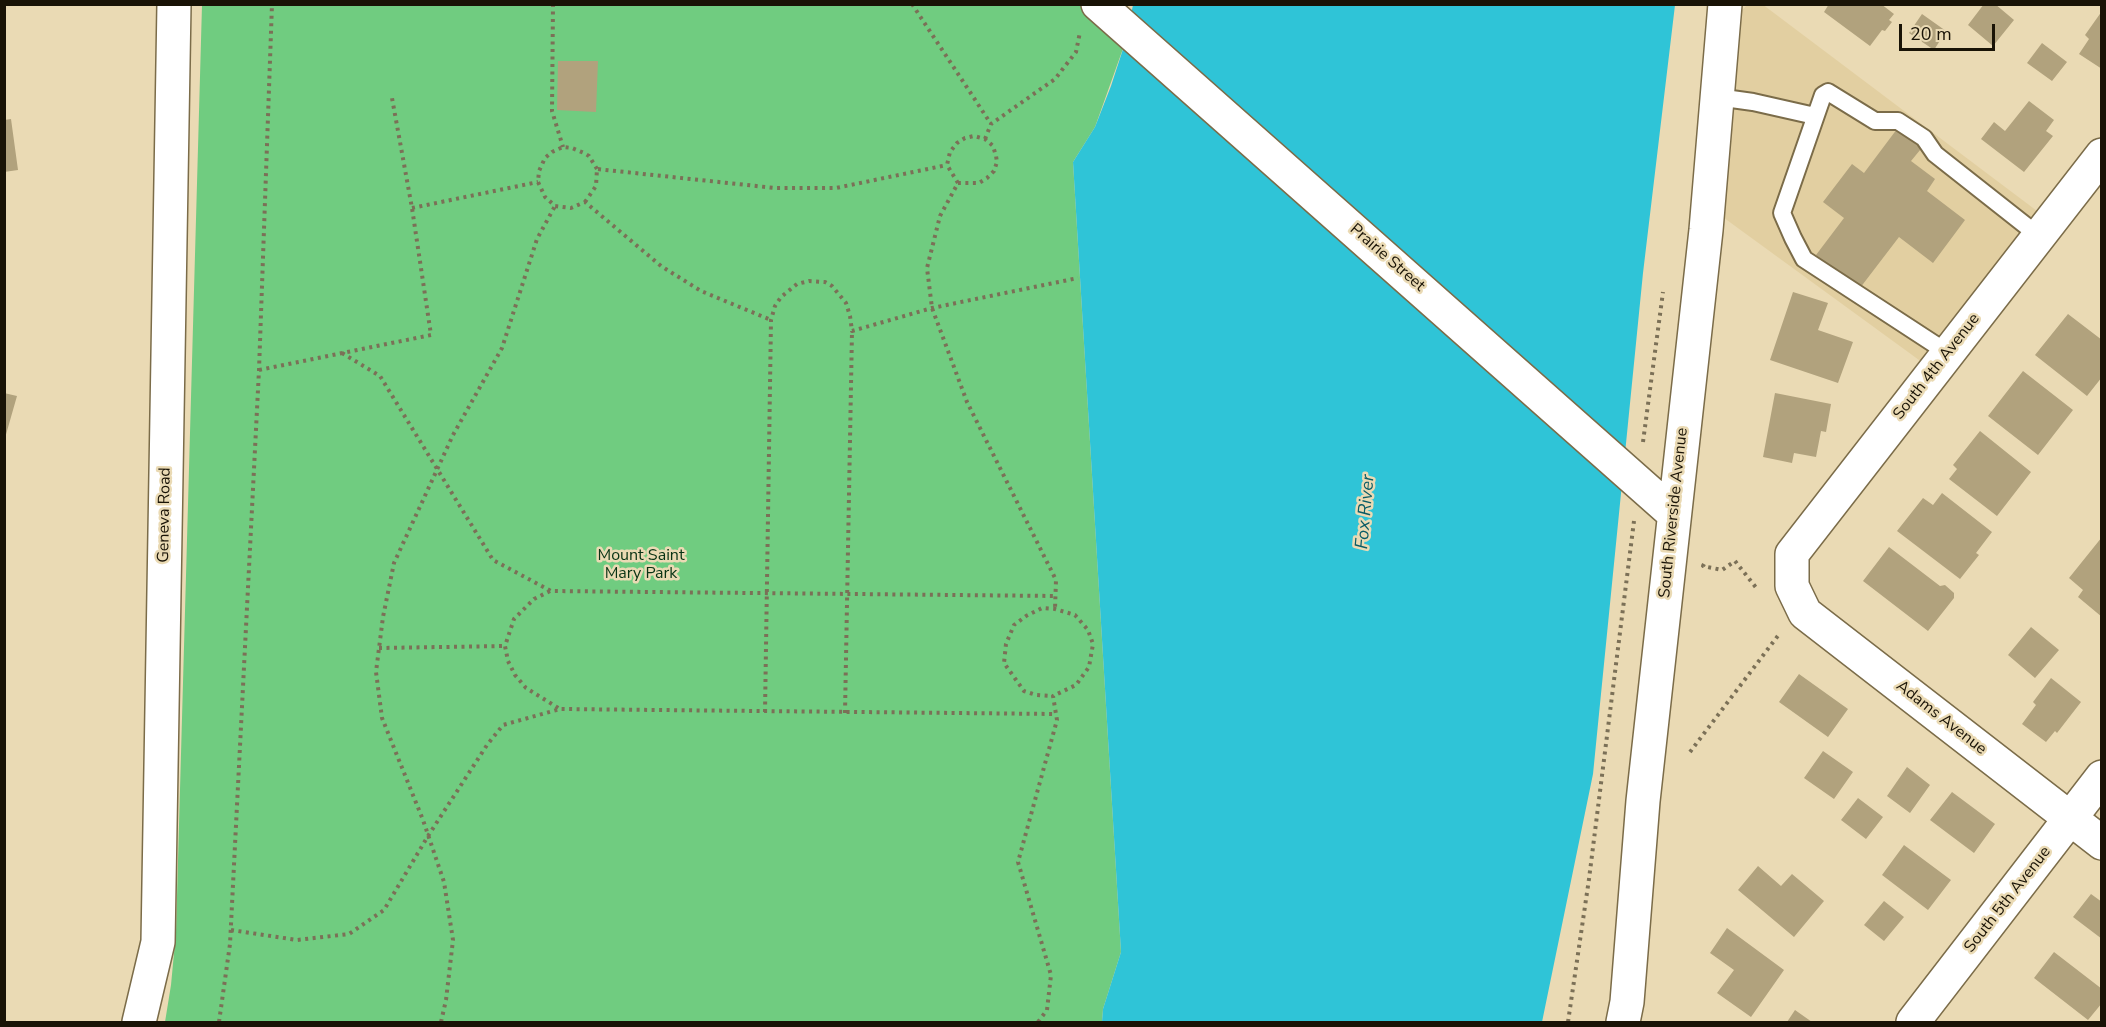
<!DOCTYPE html>
<style>
body{margin:0}
#map{position:relative;width:2106px;height:1027px;overflow:hidden;background:#eadab4;font-family:"Nunito Sans",sans-serif}
canvas{display:block}
.frame{position:absolute;inset:0;border:6px solid #191306;pointer-events:none}
.scale{position:absolute;left:1899px;top:24px;width:96px;height:27px;box-sizing:border-box;border:3px solid #191306;border-top:0;padding-left:8px;font-size:18px;line-height:21px;white-space:nowrap;color:#191306;-webkit-text-stroke:4px #eadab4;paint-order:stroke}
</style>
<div id="map">
<canvas width="2106" height="1027"></canvas>
<div class="frame"></div>
<div class="scale">20 m</div>
</div>
<script>
const ctx = document.querySelector('canvas').getContext('2d');
ctx.lineJoin = 'round';
function fillPath(path, color) { ctx.fillStyle = color; ctx.fill(path, 'evenodd'); }
const toPath = rows => new Path2D(rows.map(r => 'M' + r).join(''));
function strokePath(path, color, width, dash) { ctx.strokeStyle = color; ctx.lineWidth = width; ctx.lineCap = dash ? 'butt' : 'round'; ctx.setLineDash(dash || []); ctx.stroke(path); }
function drawText(font, color, halo, rows, align = 'center') {
  ctx.font = font + ' "Nunito Sans",sans-serif'; ctx.lineWidth = 5; ctx.setLineDash([]); ctx.textBaseline = 'middle'; ctx.strokeStyle = halo; ctx.fillStyle = color; for (const [text, x, y, turn = 0] of rows) {
    ctx.save(); ctx.translate(x, y); ctx.rotate((+turn || 0) * Math.PI / 180); ctx.textAlign = isNaN(turn) ? turn : align; if (halo) ctx.strokeText(text, 0, 0); ctx.fillText(text, 0, 0); ctx.restore();
  }
}
fillPath(toPath([
 [1762,4,2045,217,1930,368,1720,215,1735,18,1747,5]
]), '#e2cfa1');
fillPath(toPath([
 [1084,4,1125,43,1095,127,1073,162,1121,952,1103,1009,1102,1022,165,1022,171,985,176,932,202,5]
]), '#70cc80');
fillPath(toPath([
 [1133,5,1675,5,1643,273,1593,774,1542,1022,1102,1022,1103,1009,1121,952,1073,162,1095,127,1111,86,1125,43]
]), '#2fc4d7');
fillPath(toPath([
 [1829,4,1881,4,1894,14,1889,20,1892,22,1885,31,1882,30,1870,46,1824,12],
 [1984,4,1995,4,2014,20,1993,46,1968,25],
 [2102,11,2102,69,2079,54,2089,39,2085,35],
 [1922,14,1946,31,1934,50,1909,33],
 [2042,43,2067,62,2052,81,2027,63],
 [558,61,598,61,596,112,557,110],
 [2029,101,2054,120,2046,131,2053,136,2024,172,1981,139,1994,122,2005,131],
 [11,119,18,170,4,172,4,120],
 [1900,125,1925,144,1911,161,1935,179,1927,191,1965,220,1933,263,1899,237,1860,288,1816,255,1844,218,1823,202,1852,164,1864,173],
 [1793,292,1828,303,1818,330,1853,342,1838,383,1770,360],
 [2068,314,2102,340,2102,377,2087,396,2035,355],
 [2023,371,2073,410,2038,455,1988,416],
 [4,393,17,396,5,438,4,438],
 [1775,393,1831,404,1826,432,1821,431,1816,457,1794,453,1792,463,1763,457],
 [1980,431,2031,472,1997,516,1949,479,1957,469,1953,465],
 [1942,493,1992,532,1976,553,1979,555,1960,579,1897,531,1923,498,1933,505],
 [2102,537,2102,617,2078,597,2083,590,2069,578],
 [1889,547,1940,586,1945,585,1954,593,1954,598,1928,631,1863,581],
 [2031,627,2059,650,2035,678,2008,655],
 [1799,674,1848,709,1828,737,1779,702],
 [2051,678,2081,702,2057,733,2055,731,2046,742,2022,724,2036,705,2033,702],
 [1823,751,1853,772,1834,799,1804,778],
 [1907,767,1930,785,1910,813,1887,796],
 [1952,792,1995,824,1974,853,1930,820],
 [1858,798,1883,817,1866,839,1841,820],
 [1904,845,1951,880,1928,910,1882,875],
 [1758,866,1781,886,1792,874,1824,901,1794,937,1738,890],
 [2091,894,2102,902,2102,939,2073,917],
 [1884,901,1904,917,1884,941,1864,925],
 [1727,928,1784,970,1751,1017,1717,993,1734,970,1710,953],
 [2054,952,2102,989,2102,1003,2088,1020,2034,978],
 [1795,1010,1812,1022,1787,1022]
]), '#b1a27d');
const service = toPath([
 [1717,97,1753,102,1815,116],
 [1948,353,1804,259,1793,238,1782,213,1823,95,1828,92,1875,121,1898,121,1924,138,1935,154,2039,236]
]);
const minor = toPath([
 [2102,155,1792,554,1792,586,1805,613,2102,843]
]);
const tertiary = toPath([
 [1098,4,1674,514],
 [1623,1022,1627,1002,1643,801,1706,230,1725,4]
]);
const secondary = toPath([
 [1913,1022,2102,777]
]);
const primary = toPath([
 [139,1022,158,942,174,4]
]);
strokePath(service, '#7b6c49', 20);
strokePath(minor, '#7b6c49', 36);
strokePath(tertiary, '#7b6c49', 36);
strokePath(secondary, '#7b6c49', 36);
strokePath(primary, '#7b6c49', 36);
strokePath(toPath([
 [553,4,552,111,563,147],
 [912,4,991,124],
 [985,139,991,124,1055,79,1076,52,1080,32],
 [597,169,589,156,584,153,572,148,563,147,552,152,545,158,539,171,538,182,545,197,555,206,571,208,585,202,661,266,701,291,771,320],
 [958,183,947,165,950,152,957,143,965,138,974,136,985,139,993,146,996,156,997,162,994,171,987,178,979,183,958,183,940,216,927,268,932,308,967,402,1056,580,1055,609],
 [585,202,596,186,597,169,775,188,836,188,947,165],
 [412,208,538,182],
 [342,353,380,376,493,560,551,591,1055,596],
 [259,370,431,335,412,208,392,98],
 [1643,442,1663,292],
 [1704,564,1703,566,1722,570,1735,561,1758,590],
 [550,591,534,599,514,619,505,646,508,661,515,675,526,688,560,709],
 [379,648,505,646],
 [765,712,771,320,775,306,781,297,797,284,809,281,825,282,832,286,846,303,850,316,852,331,932,308,1078,278],
 [845,713,852,331],
 [1690,752,1780,633],
 [231,930,297,940,349,934,384,910,428,836,487,745,503,725,560,709,1056,714],
 [219,1022,230,944,259,370,272,4],
 [441,1022,446,1000,453,940,444,882,423,820,382,718,376,672,383,617,394,563,453,435,502,348,537,239,555,206],
 [1038,1022,1047,1010,1051,975,1018,862,1057,720,1053,696,1076,685,1089,667,1093,644,1088,630,1075,615,1055,609,1042,608,1026,616,1014,625,1006,644,1004,663,1024,691,1036,695,1053,696],
 [1568,1022,1589,879,1634,521]
]), '#7b7057', 4, [3, 4.5]);
strokePath(service, '#fff', 16);
strokePath(minor, '#fff', 33);
strokePath(tertiary, '#fff', 33);
strokePath(secondary, '#fff', 33);
strokePath(primary, '#fff', 33);
drawText('16px', '#191306', '#eadab4', [
 ["Prairie Street",1387,258,41],
 ["South 4th Avenue",1937,367,-52],
 ["South Riverside Avenue",1674,513,-84],
 ["Geneva Road",165,515,-89],
 ["Adams Avenue",1941,718,38],
 ["South 5th Avenue",2008,900,-52]
]);
drawText('16px', '#083314', '#eadab4', [
 ["Mount Saint",641,556],
 ["Mary Park",641,574]
]);
drawText('italic 18px', '#095c66', '#eadab4', [
 ["Fox River",1366,512,-85]
]);
</script>
